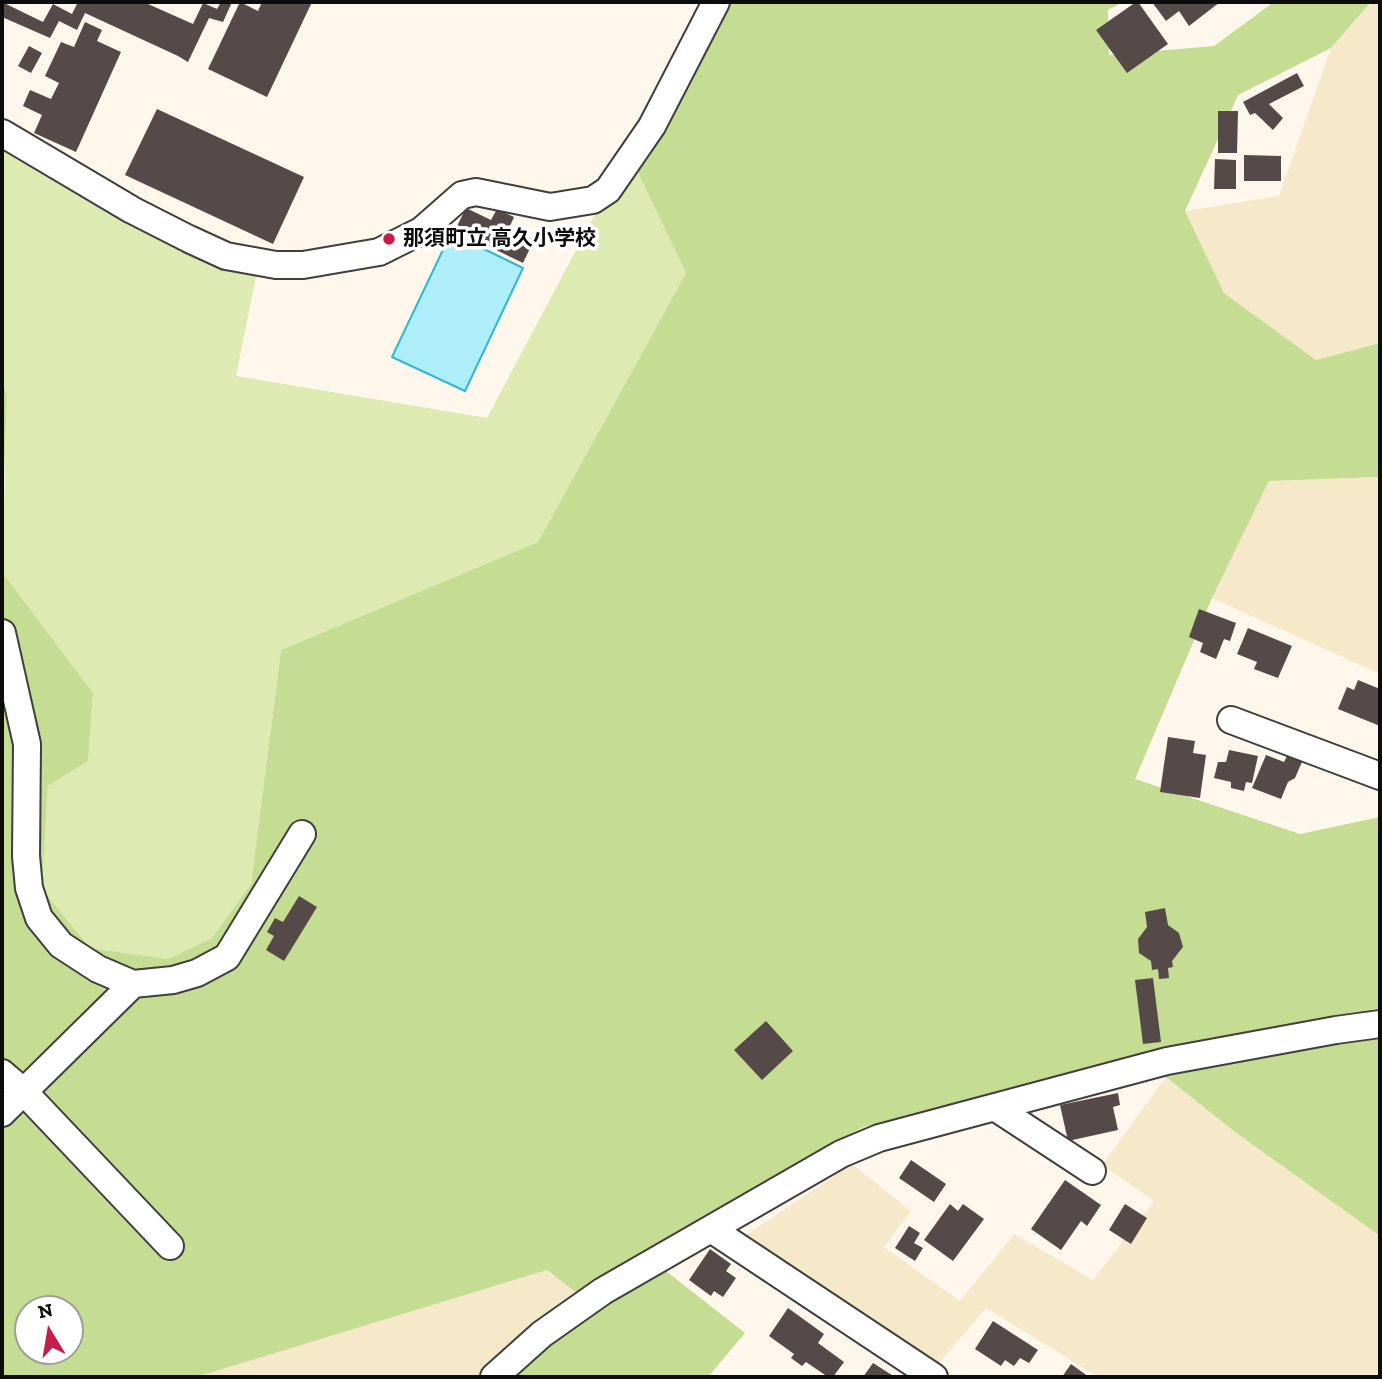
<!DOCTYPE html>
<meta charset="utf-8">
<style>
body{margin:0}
#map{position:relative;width:1382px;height:1379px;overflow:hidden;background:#fff7ec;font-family:"Zilla Slab",serif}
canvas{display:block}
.frame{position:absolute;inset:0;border:4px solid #0c0c0c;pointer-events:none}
.north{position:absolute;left:14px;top:1295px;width:70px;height:70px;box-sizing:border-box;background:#fff;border:2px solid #9e9e9e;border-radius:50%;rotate:349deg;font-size:19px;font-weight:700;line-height:28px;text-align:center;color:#0c0c0c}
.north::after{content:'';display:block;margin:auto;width:24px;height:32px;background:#c41d4a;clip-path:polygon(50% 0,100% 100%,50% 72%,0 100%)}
</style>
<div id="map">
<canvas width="1382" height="1379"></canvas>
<div class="frame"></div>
<div class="north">N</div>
</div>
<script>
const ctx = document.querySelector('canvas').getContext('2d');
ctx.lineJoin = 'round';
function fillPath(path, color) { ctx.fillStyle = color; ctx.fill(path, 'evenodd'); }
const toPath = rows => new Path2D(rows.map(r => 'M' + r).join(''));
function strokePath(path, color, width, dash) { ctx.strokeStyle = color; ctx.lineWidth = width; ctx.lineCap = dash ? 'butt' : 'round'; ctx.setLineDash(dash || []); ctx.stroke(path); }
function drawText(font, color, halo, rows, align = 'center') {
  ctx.font = font + ' "Zilla Slab","Noto Sans JP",serif'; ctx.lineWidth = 7; ctx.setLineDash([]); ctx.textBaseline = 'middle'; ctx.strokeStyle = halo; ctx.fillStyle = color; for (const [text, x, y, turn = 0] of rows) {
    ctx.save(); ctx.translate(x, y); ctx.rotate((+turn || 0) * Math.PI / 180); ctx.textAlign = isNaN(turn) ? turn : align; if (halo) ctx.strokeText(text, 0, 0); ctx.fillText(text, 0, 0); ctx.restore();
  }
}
fillPath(toPath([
 [1371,2,1380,2,1380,343,1316,360,1224,293,1185,211,1279,196,1331,48],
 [1380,477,1380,674,1212,598,1269,481],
 [1166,1077,1235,1132,1380,1236,1380,1377,1098,1377,986,1308,936,1367,745,1236,852,1164,911,1211,884,1247,960,1301,1014,1234,1093,1280,1154,1201,1102,1165],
 [547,1270,578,1293,482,1377,200,1377,203,1375]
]), '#f6e9ca');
fillPath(toPath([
 [2,128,257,271,236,376,487,418,628,152,686,273,538,542,281,650,251,884,212,938,168,959,90,948,42,889,48,786,88,761,93,693,2,572,7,397,2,377]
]), '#ddebb3');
fillPath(toPath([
 [706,2,1123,2,1108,10,1109,55,1214,46,1274,2,1371,2,1331,48,1238,95,1185,211,1224,293,1316,360,1380,343,1380,477,1269,481,1212,598,1135,779,1300,834,1380,817,1380,1236,1235,1132,1166,1077,1136,1057,863,1127,643,1253,745,1333,708,1377,482,1377,577,1293,547,1270,203,1375,200,1377,2,1377,2,572,93,693,88,761,48,786,42,889,90,948,168,959,212,938,251,884,281,650,538,542,686,273,628,152],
 [28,1309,70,1309,70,1351,28,1351],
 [2,377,7,397,2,540]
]), '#c4dd92');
const water = toPath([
 [451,233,523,268,465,391,392,357,451,233]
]);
fillPath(water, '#adeef9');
strokePath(water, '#30b7d4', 2);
fillPath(toPath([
 [2,2,43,22,53,4,72,14,78,2,149,2,148,4,193,24,203,3,217,9,221,2,232,2,223,22,209,18,188,62,178,56,85,13,77,30,59,21,50,38,2,17],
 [240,2,258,11,262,2,312,2,267,97,208,69],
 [1136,2,1138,2,1168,44,1127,73,1096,30],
 [1152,2,1220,2,1189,26,1179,11,1166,21],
 [85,22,102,30,97,41,121,52,76,152,34,133,42,115,23,106,30,90,51,99,59,83,45,76,61,42,74,47],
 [29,46,42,53,31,73,18,66],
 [1297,73,1304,86,1269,104,1283,118,1273,130,1255,113,1250,115,1243,102],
 [157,109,304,177,273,244,125,175],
 [1218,111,1238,111,1237,153,1218,153],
 [1244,155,1281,156,1281,181,1244,181],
 [1215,159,1236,160,1236,189,1214,189],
 [466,208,491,220,497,209,514,217,509,228,534,240,523,263,455,230],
 [1199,609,1236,623,1230,641,1224,639,1216,659,1200,652,1203,643,1189,637],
 [1248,628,1292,646,1278,678,1254,669,1257,662,1237,654],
 [1358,680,1380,689,1380,726,1338,709,1347,687,1354,690],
 [1168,737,1195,741,1193,753,1206,755,1200,798,1160,792],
 [1229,750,1258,756,1252,783,1246,782,1244,791,1231,788,1231,782,1214,778,1218,762,1226,762],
 [1266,755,1284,762,1287,756,1302,762,1295,778,1288,782,1281,799,1252,788],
 [299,896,317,907,284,961,266,950,274,936,267,932,275,918,283,922],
 [1165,908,1168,925,1179,933,1183,947,1172,961,1173,967,1168,968,1169,978,1159,979,1158,969,1152,970,1151,961,1139,953,1138,939,1147,927,1145,912],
 [1153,978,1161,1042,1143,1044,1135,980],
 [766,1021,793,1051,762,1080,734,1050],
 [1118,1093,1120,1105,1113,1107,1118,1130,1068,1141,1060,1105],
 [911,1160,946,1184,934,1202,899,1178],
 [1065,1180,1101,1205,1087,1226,1081,1221,1061,1250,1031,1229],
 [950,1204,958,1211,963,1204,984,1219,953,1261,924,1240],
 [1125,1204,1147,1218,1131,1244,1109,1230],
 [909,1226,920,1233,914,1243,923,1248,915,1261,895,1248],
 [710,1249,731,1264,726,1271,736,1278,723,1297,714,1291,711,1296,689,1280],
 [788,1308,824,1334,818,1343,844,1362,833,1377,828,1377,806,1362,802,1366,791,1358,794,1354,769,1336],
 [993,1321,1038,1350,1029,1363,1020,1358,1014,1366,1005,1360,1001,1366,975,1349],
 [873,1363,895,1377,863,1377],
 [1071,1364,1089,1377,1062,1377]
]), '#564a48');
const minor = toPath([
 [2,133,132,210,189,239,226,256,276,265,303,265,379,252,421,231,462,195,476,192,550,207,593,200,608,190,652,126,716,2],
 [2,633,27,744,26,856,29,888,39,918,61,945,98,969,133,984,173,980,197,973,227,957,302,834],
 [1231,720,1380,776],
 [2,1073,24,1092,170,1246],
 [996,1108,1092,1171],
 [2,1113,133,984],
 [711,1229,934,1377],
 [494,1377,542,1334,603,1291,841,1154,879,1138,1167,1061,1336,1030,1380,1024]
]);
strokePath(minor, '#3f3f3f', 30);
strokePath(minor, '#fff', 26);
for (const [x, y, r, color] of [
 [389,239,7,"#c41d4a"]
]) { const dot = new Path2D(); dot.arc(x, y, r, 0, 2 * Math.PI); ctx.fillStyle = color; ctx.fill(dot); strokePath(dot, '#fff', 2.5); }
drawText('bold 21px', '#0c0c0c', '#fff', [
 ["那須町立 高久小学校",403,239]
], 'left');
</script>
